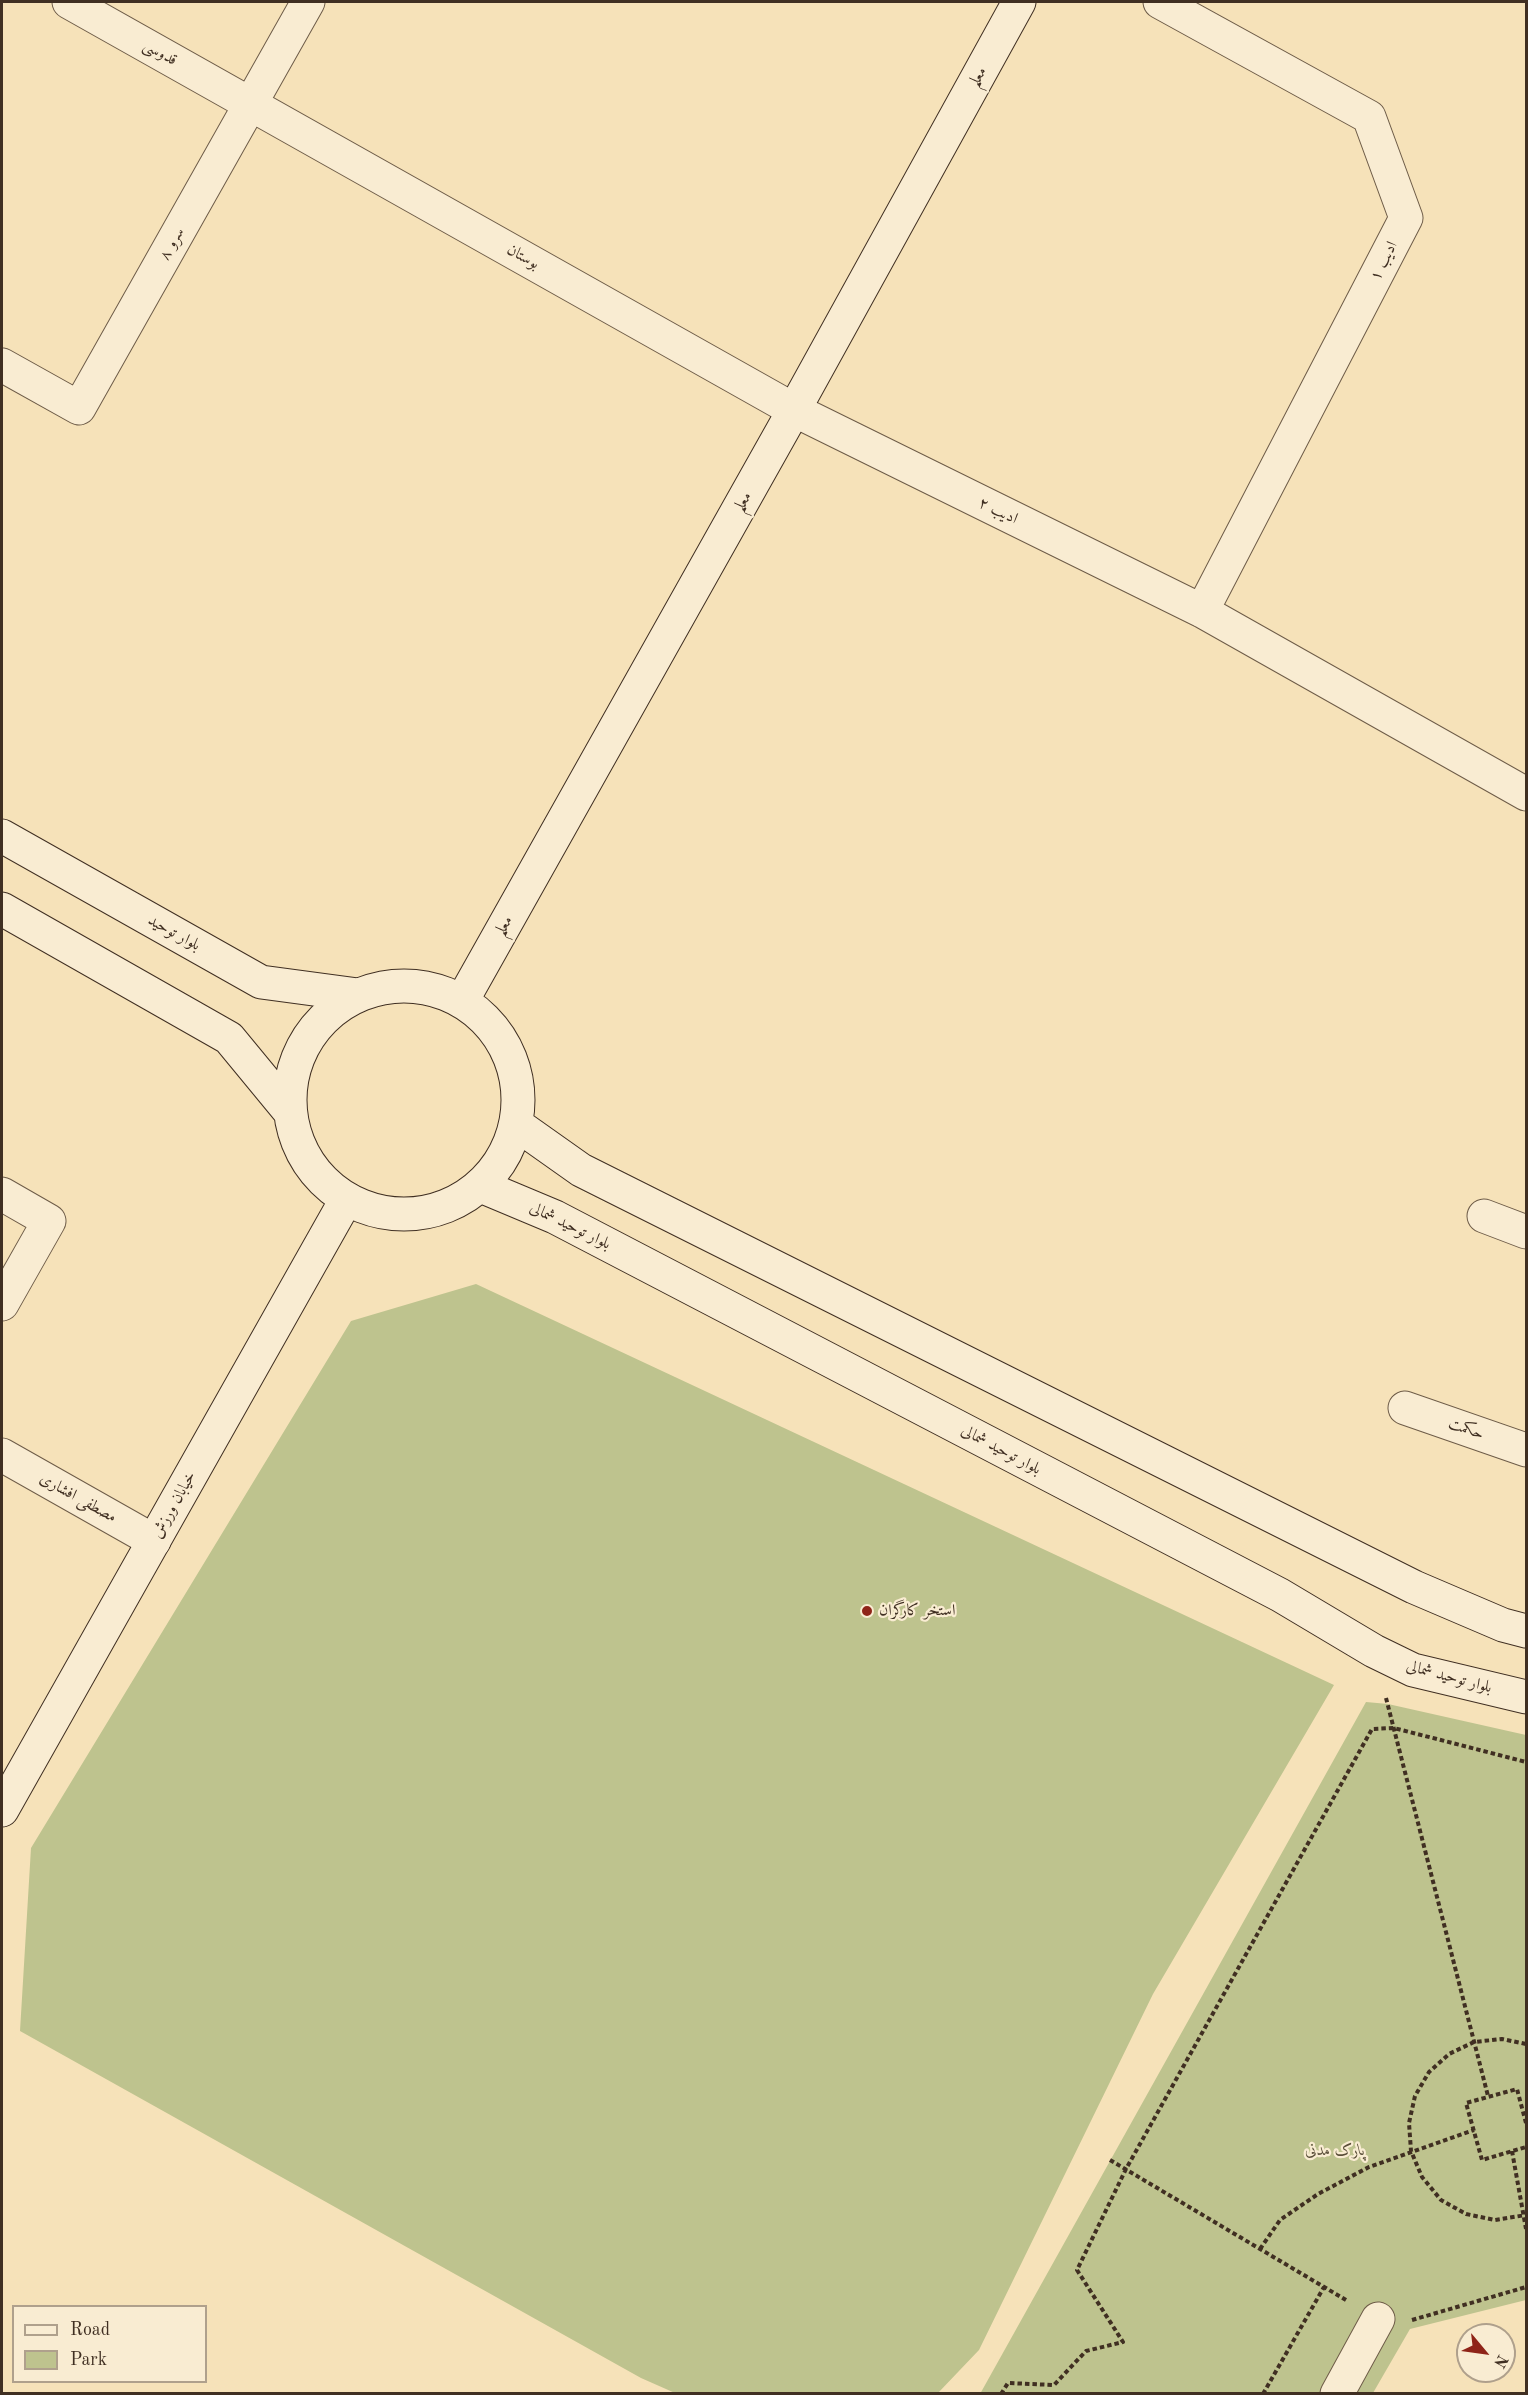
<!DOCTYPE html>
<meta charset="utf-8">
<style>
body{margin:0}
#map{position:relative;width:1528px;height:2395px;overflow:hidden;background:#f6e2b9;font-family:"Old Standard TT",serif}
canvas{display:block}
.frame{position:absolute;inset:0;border:3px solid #402f22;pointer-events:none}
.legend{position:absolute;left:12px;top:2305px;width:195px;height:78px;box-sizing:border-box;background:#f9ecd2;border:2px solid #afa08c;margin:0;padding:8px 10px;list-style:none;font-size:18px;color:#402f22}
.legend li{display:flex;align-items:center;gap:12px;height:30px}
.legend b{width:30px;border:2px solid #afa08c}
.north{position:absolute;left:1456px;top:2323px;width:60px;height:60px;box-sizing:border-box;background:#f9ecd2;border:2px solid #afa08c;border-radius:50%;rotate:119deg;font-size:16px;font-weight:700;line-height:24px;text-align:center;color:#402f22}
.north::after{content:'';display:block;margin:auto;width:21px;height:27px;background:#8f2418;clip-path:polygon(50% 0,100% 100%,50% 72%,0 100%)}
</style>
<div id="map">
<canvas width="1528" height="2395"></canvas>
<div class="frame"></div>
<ul class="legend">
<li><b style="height:8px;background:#f9ecd2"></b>Road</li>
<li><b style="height:16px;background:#bec38e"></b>Park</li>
</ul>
<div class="north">N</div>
</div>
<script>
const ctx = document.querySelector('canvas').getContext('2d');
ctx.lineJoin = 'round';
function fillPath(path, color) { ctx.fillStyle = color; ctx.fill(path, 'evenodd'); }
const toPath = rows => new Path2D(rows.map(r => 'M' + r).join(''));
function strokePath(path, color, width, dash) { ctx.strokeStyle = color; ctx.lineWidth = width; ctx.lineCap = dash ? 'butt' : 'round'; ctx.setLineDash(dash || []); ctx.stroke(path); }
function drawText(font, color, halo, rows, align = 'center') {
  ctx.font = font + ' "Old Standard TT",Amiri,serif'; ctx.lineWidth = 4.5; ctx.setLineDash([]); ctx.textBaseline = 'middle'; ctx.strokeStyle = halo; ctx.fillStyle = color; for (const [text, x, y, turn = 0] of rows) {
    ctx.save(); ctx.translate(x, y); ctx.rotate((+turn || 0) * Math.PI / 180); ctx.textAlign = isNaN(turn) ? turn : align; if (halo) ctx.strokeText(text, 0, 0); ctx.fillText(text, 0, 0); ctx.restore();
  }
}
fillPath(toPath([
 [476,1284,1334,1685,1153,1994,979,2350,938,2393,675,2393,641,2378,20,2031,31,1848,351,1321],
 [1366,1702,1388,1704,1526,1735,1526,2300,1410,2329,1373,2393,980,2394]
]), '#bec38e');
const street = toPath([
 [69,2,794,410,1202,611,1526,794],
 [1160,2,1369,117,1406,218,1202,611],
 [2,365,79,408,308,2],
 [2,1194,49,1221,2,1304],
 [1484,1216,1526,1232],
 [1405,1408,1526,1450],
 [2,1455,154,1541],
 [1337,2394,1378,2319]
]);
const secondary = toPath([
 [2,836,261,982,358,995],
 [2,909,229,1038,290,1112],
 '290 1100a114 114 0 1 1 228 0a114 114 0 1 1-228 0Z',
 [462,1001,794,410,1019,2],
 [516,1124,581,1170,1414,1587,1503,1625,1526,1631],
 [481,1186,555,1217,1280,1595,1374,1651,1413,1670,1526,1697],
 [2,1810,346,1200]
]);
strokePath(street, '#6e5c48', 35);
strokePath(secondary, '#402f22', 35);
strokePath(toPath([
 [1386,1698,1488,2096],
 [1526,2044,1502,2039,1474,2042,1449,2054,1429,2072,1415,2096,1409,2123,1411,2151,1422,2177,1441,2200,1466,2214,1495,2220,1526,2215],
 [1526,2123,1517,2089,1466,2103,1482,2160,1526,2147],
 [1512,2151,1526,2229],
 [1110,2160,1346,2300],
 [1260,2249,1280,2220,1318,2194,1369,2167,1474,2130],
 [1412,2320,1526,2287],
 [1001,2394,1008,2383,1054,2385,1086,2351,1123,2342,1077,2270,1126,2169,1372,1729,1394,1728,1526,1762],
 [1263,2394,1324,2287]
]), '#402f22', 4, [4.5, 3]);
strokePath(street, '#f9ecd2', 33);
strokePath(secondary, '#f9ecd2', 33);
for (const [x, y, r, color] of [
 [867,1611,6,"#8f2418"]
]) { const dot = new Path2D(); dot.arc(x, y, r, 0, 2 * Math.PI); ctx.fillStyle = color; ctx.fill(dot); strokePath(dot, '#f9ecd2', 2); }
drawText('16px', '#402f22', '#f9ecd2', [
 ["قدوسی",160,53,29],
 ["معلم",978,77,-61],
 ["سرو ۸",172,244,-61],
 ["بوستان",523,257,29],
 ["ادیب ۱",1384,261,-63],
 ["معلم",743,502,-61],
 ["ادیب ۲",998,511,26],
 ["معلم",504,926,-61],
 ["بلوار توحید",174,933,29],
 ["بلوار توحید شمالی",570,1226,26],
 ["حکمت",1466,1429,19],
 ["بلوار توحید شمالی",1001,1450,28],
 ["مصطفی افشاری",78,1498,29],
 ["خیابان ورزش",174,1505,-61],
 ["بلوار توحید شمالی",1449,1677,15]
]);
drawText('16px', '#402f22', '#f9ecd2', [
 ["استخر کارگران",879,1611]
], 'left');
drawText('italic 16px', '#594d38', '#f9ecd2', [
 ["پارک مدنی",1335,2151]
]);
</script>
